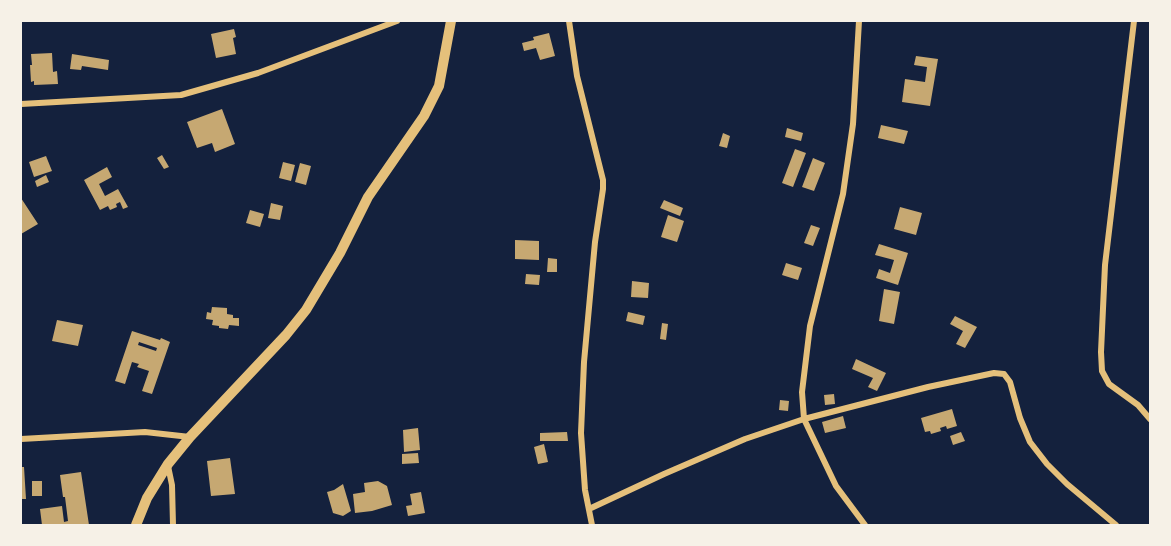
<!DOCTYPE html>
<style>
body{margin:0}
#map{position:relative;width:1171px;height:546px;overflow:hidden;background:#14213d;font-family:"Roboto Serif",serif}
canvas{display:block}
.frame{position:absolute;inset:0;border:22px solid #f6f1e7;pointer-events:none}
</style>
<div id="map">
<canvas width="1171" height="546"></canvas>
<div class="frame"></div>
</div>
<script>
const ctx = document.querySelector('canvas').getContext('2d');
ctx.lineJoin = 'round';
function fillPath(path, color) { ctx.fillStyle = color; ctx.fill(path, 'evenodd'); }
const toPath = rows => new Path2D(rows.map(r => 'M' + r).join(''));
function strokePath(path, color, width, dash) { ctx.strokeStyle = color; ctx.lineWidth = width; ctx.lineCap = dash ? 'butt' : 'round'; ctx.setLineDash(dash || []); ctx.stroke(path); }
fillPath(toPath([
 [234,29,236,37,233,38,236,54,216,58,211,34],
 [549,33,555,56,540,60,536,48,524,51,522,43,534,40,533,37],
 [52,53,53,72,57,71,58,84,34,85,34,81,31,82,30,65,32,65,31,54],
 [72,54,109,60,108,70,82,66,81,70,70,69],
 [916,56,938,59,930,106,902,102,905,79,925,82,927,67,914,65],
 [222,109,235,144,215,152,212,143,197,148,187,122],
 [881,125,908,131,904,144,878,138],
 [787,128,803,133,801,141,785,137],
 [723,133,730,136,727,148,719,146],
 [795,149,806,153,793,187,782,183],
 [162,155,169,167,164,169,157,158],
 [46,156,52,171,34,177,29,162],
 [813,158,825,163,814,191,802,187],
 [283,162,295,165,291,181,279,178],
 [300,163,311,166,306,185,295,182],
 [107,167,112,177,99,184,105,196,118,189,128,207,123,209,120,202,116,204,117,207,110,210,108,206,100,210,84,180],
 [46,175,49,182,37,187,35,181],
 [21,198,38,224,21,234],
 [664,200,683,208,680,216,660,208],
 [271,203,283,206,280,220,268,218],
 [900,207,922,213,916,235,894,229],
 [250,210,264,214,260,227,246,223],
 [668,215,684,221,677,242,661,237],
 [811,225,820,228,813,246,804,243],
 [515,240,539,241,539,260,515,259],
 [879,244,908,253,898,285,876,278,879,269,890,273,894,260,875,255],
 [548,258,557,259,557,272,547,272],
 [786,263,802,268,798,280,782,275],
 [526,274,540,275,539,285,525,284],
 [632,281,649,283,648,298,631,297],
 [884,289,900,292,894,324,879,321],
 [212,307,227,308,227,314,233,315,233,318,239,318,239,326,229,325,228,329,219,328,219,326,212,325,213,320,206,319,207,312,211,313],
 [628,312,645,316,643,325,626,321],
 [955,316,977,327,965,348,956,344,963,331,950,324],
 [57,320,83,325,78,346,52,341],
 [662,323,668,324,666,340,660,339],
 [132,331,160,340,161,338,170,342,152,394,142,391,149,371,137,367,139,364,132,362,125,384,115,381],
 [139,342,157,348,156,351,138,345],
 [856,359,886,373,877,391,868,387,873,378,852,369],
 [834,394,835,404,825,405,824,395],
 [780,400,789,401,788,411,779,410],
 [952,409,957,426,947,429,946,426,940,428,941,431,931,434,930,431,925,432,921,418],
 [843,416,846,428,825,433,822,422],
 [418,428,420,450,404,452,403,430],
 [567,432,568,441,540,441,540,433],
 [961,432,965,441,953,445,950,436],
 [544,444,548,462,538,464,534,447],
 [418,453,419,463,402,464,402,454],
 [230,458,235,494,211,496,207,461],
 [21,467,24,467,26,499,21,499],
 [81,472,89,525,42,525,40,509,62,506,64,522,68,521,65,497,63,497,60,475],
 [32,481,42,481,42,496,32,496],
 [378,481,387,486,392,505,372,511,355,513,353,494,365,492,364,483],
 [343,484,351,511,343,516,333,513,327,492,334,490],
 [421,492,425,513,408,516,406,506,412,505,410,494]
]), '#c6a872');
strokePath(toPath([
 [569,21,577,76,603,180,603,189,595,242,584,362,581,433,585,490,592,525],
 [859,21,853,124,843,194,810,326,802,392,804,419,836,486,865,525],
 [1134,21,1105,265,1101,352,1102,371,1109,384,1138,405,1150,419],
 [21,104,181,95,258,73,397,21],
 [21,439,145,432,190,437],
 [168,466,172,485,173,525],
 [589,509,664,474,745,439,804,419,928,387,994,373,1004,374,1010,382,1020,418,1030,442,1047,464,1067,484,1116,525]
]), '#e5c07b', 6);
strokePath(toPath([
 [136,525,147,498,168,464,190,437,286,335,306,310,340,253,368,197,424,116,439,86,451,21]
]), '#e5c07b', 10);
</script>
